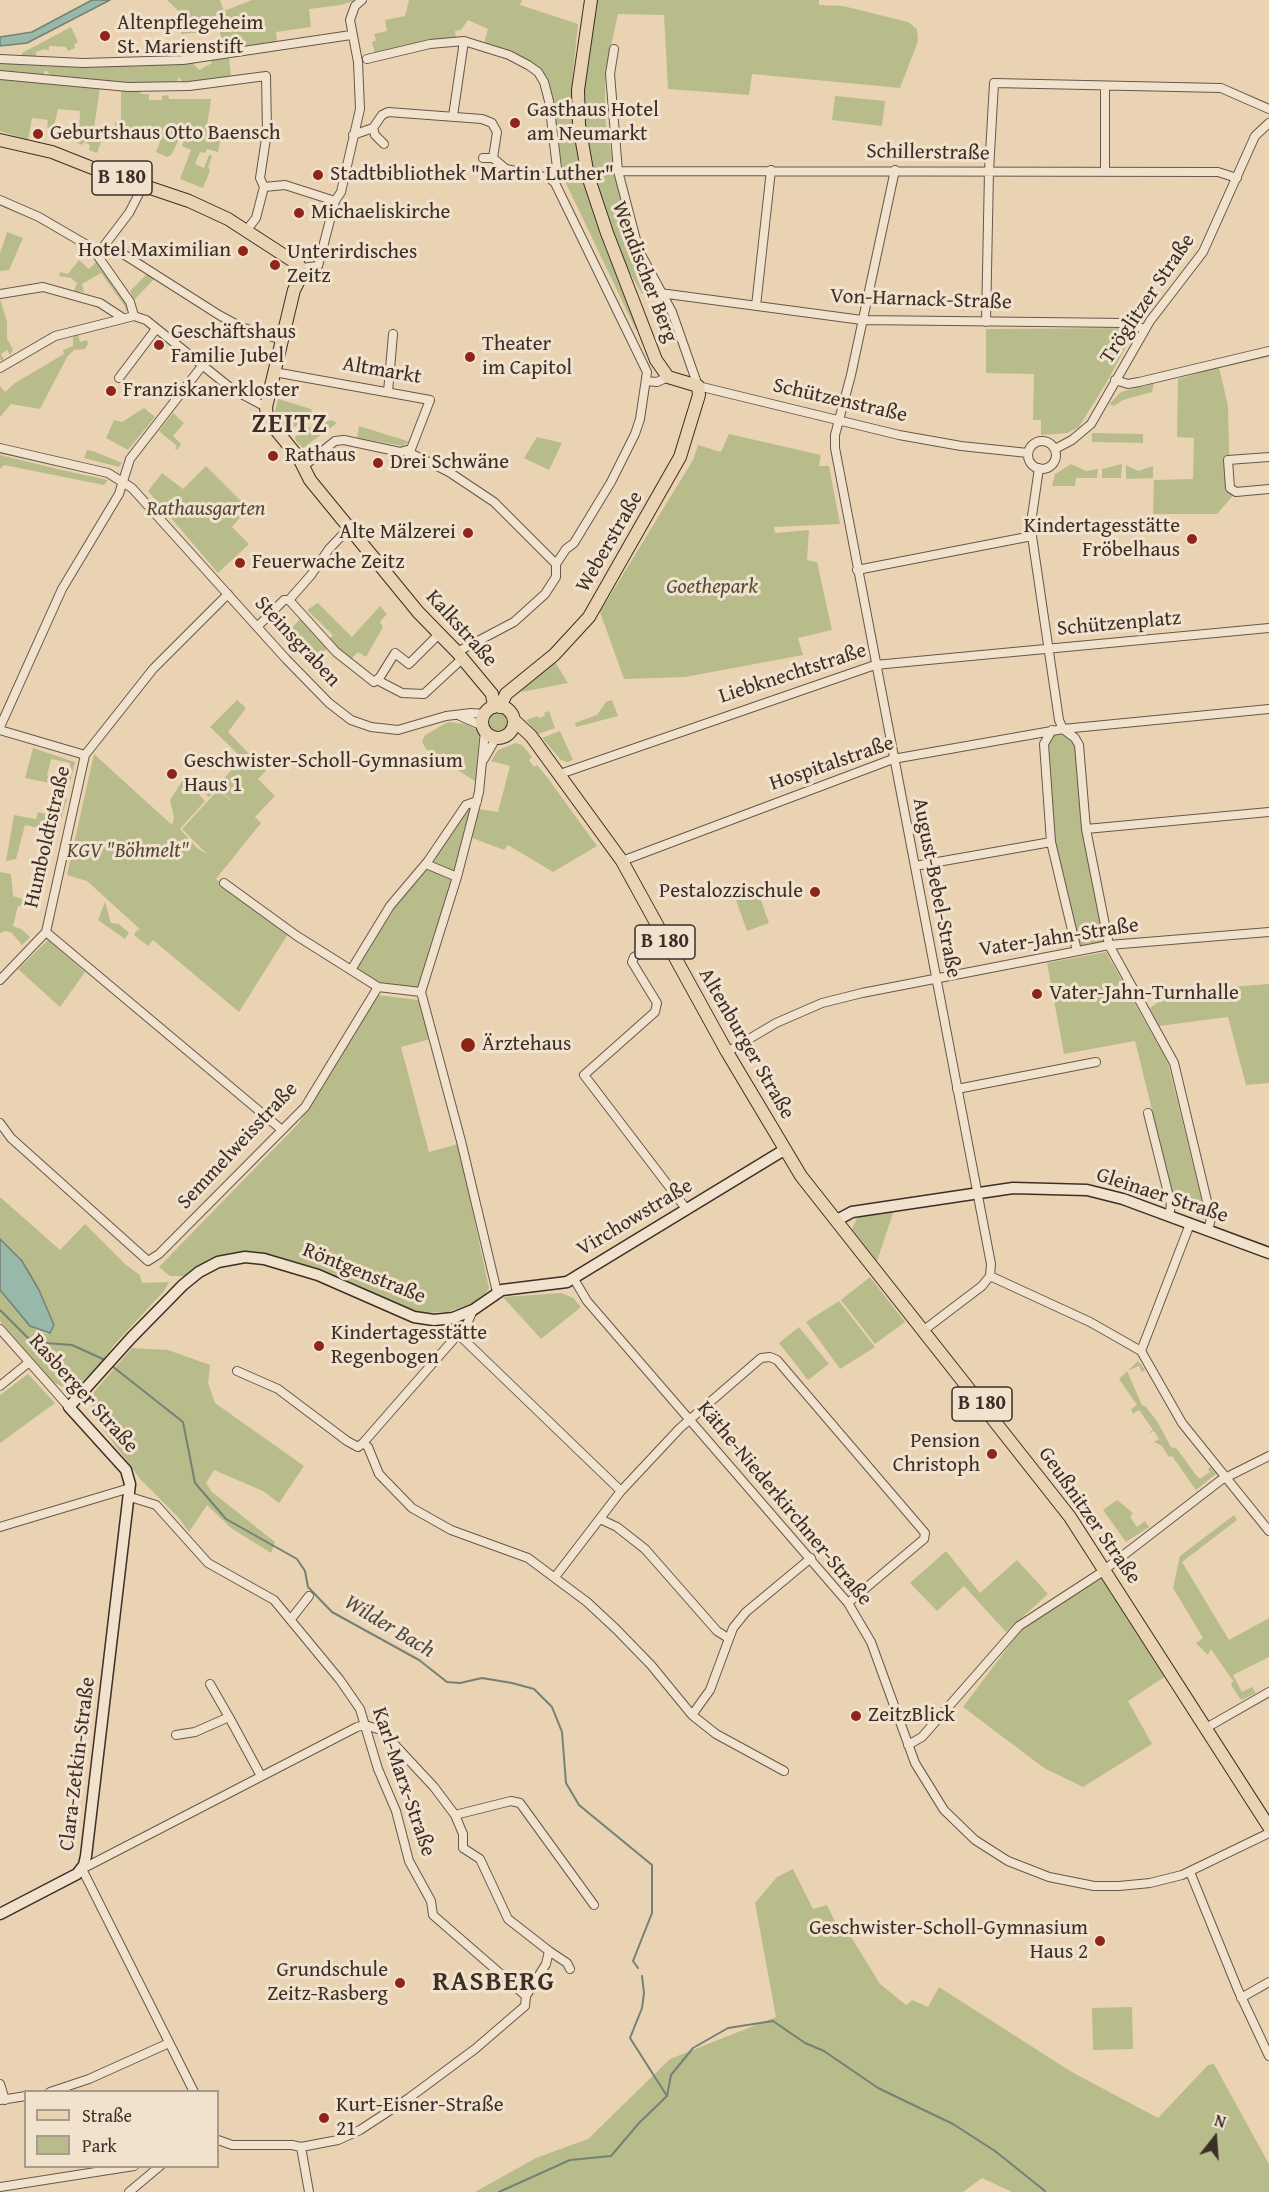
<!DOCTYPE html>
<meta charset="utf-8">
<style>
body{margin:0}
#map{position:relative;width:1269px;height:2192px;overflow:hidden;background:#ead3b3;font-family:"Gentium Book Plus",serif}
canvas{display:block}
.legend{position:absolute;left:24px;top:2090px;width:195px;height:78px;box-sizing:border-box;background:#f1e2ce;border:2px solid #a99a8b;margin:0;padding:8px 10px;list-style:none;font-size:18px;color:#3d2e27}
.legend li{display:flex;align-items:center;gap:12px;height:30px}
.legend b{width:30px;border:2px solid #a99a8b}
.north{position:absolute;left:1185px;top:2108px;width:60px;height:60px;-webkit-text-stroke:4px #f1e2ce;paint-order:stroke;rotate:17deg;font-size:16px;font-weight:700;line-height:24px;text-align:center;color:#3d2e27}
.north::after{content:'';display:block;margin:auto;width:21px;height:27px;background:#3d2e27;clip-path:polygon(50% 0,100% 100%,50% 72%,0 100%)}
</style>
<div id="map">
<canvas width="1269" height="2192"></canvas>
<ul class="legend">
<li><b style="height:8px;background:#ead3b3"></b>Straße</li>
<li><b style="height:16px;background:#b8bc8b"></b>Park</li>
</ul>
<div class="north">N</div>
</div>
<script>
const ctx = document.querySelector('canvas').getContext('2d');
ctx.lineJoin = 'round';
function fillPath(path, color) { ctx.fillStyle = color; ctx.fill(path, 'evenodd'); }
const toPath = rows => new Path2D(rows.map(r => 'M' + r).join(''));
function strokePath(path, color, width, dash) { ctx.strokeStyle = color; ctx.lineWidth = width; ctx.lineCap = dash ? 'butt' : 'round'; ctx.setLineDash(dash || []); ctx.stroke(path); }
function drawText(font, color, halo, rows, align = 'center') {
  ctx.font = font + ' "Gentium Book Plus",serif'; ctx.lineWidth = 6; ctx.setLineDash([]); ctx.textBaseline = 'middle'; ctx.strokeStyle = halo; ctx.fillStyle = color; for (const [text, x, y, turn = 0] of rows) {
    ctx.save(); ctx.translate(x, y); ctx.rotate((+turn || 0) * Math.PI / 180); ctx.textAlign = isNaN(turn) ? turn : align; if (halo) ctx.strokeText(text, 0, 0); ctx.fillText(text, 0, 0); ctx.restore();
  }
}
fillPath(toPath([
 [167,0,220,0,224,11,252,0,357,0,341,5,309,9,311,27,276,32,277,43,222,51,220,31,181,34,186,18],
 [409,0,522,0,520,5,578,24,572,83,579,165,605,248,640,330,636,330,563,177,562,163,559,163,554,109,544,75,484,44,488,29,468,20,461,30,455,31,456,39,408,45,375,54,372,42,376,40,374,34,387,31,385,20,405,16],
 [597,0,819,0,819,5,843,6,908,22,917,29,918,41,900,88,752,74,749,95,668,89,664,15,618,14,605,73,605,118,614,169,632,245,653,287,642,294,626,266,598,192,585,130,585,61],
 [71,27,78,42,74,45,75,48,68,51,66,47,49,46,49,51,45,49,36,52,36,58,22,57,22,53],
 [229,58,231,77,182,82,179,77,177,82,122,84,52,78,46,70,42,76,0,72,0,61,192,62,199,70,212,63,210,60],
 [0,77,100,88,94,128,115,130,115,122,121,122,121,89,139,89,141,94,149,94,149,100,162,100,162,96,168,95,169,99,211,99,207,127,213,129,213,135,221,136,218,152,207,149,205,153,200,152,195,164,204,168,209,155,212,156,208,168,210,169,209,173,203,188,180,179,191,150,182,146,189,127,186,126,171,155,167,157,156,152,160,142,148,136,152,127,148,125,145,131,138,128,134,138,133,129,127,126,121,133,106,129,97,153,89,150,90,145,84,142,82,145,67,138,75,131,79,134,80,111,58,109,53,130,47,127,48,120,32,118,28,140,0,131],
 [835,96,885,101,882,126,832,120],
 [7,232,23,238,9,270,0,271,0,253],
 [79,260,89,269,97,261,126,305,128,308,125,312,126,308,101,273,82,284,84,292,74,291,77,283,71,278,59,276,60,272,68,274],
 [149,272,156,277,134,300,130,291],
 [0,299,7,321,7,338,13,350,10,355,7,350,1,354,4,359,2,361,0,359],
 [1129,328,1134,332,1108,380,1079,427,1067,433,1041,435,1041,420,1033,420,1034,374,986,373,986,329],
 [78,334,80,342,87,340,88,344,85,349,74,350,67,357,40,409,11,404,0,417,0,386,5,392,15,383,64,354,63,350,73,346,73,335],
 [1219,367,1228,406,1230,487,1236,492,1217,514,1153,514,1154,480,1193,479,1194,438,1177,437,1178,379],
 [1154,383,1152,392,1123,400,1114,406,1109,404,1121,392],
 [278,399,311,409,312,413,301,423,286,431,274,415],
 [144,408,155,417,128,450,106,438,114,420,122,422],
 [173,413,184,423,173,436,181,444,177,450,175,449,177,446,159,431],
 [331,420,337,423,306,446,303,448,296,441,295,437,306,429],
 [359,426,404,440,409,442,403,446,357,438],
 [1092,433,1143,434,1143,443,1092,442],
 [729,434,821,455,819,466,829,466,840,524,774,527,775,533,809,530,807,560,817,562,832,630,798,638,803,655,685,677,624,679,600,612,693,460,698,445,721,452],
 [537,437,562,443,549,470,524,458],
 [87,450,93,451,122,463,119,467,84,458],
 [0,455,62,470,108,480,104,485,4,465,0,469],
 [1071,464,1086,471,1098,469,1097,478,1076,478,1075,486,1052,486,1055,474],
 [1122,464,1121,478,1102,478,1102,469],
 [1126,465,1138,471,1153,466,1153,478,1126,479],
 [206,466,248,508,232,527,249,544,218,573,148,491,162,473,183,489],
 [318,603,352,637,380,606,387,614,380,622,383,627,366,657,358,652,350,660,329,640,333,635,307,610],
 [300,619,327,649,316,658,305,646,300,646,288,632],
 [555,662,568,683,521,692,525,685],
 [237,700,246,708,228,732,266,771,258,779,275,796,255,817,261,823,216,879,288,934,239,1012,153,940,148,946,134,935,138,929,142,931,87,881,67,875,94,754,172,825,174,818,170,800,184,778,205,801,180,829,197,848,207,854,182,829,218,790,235,804,218,788,209,797,203,792,207,793,219,784,242,758,210,727],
 [612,700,618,716,576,727,575,723,597,715,606,702],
 [549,711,555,728,538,734,526,720,538,716,539,718,545,716,544,713],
 '488 722a11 11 0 1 1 22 0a11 11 0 1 1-22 0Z',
 [448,722,466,724,477,730,479,735,476,782,426,749,422,742,425,735],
 [1062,730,1074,739,1077,746,1106,943,1078,949,1052,840,1046,745,1053,732],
 [560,731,573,760,567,762,561,760,542,738],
 [516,743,522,745,532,757,529,760,534,767,537,765,547,777,597,846,553,872,508,845,504,850,472,838,478,809,498,812,510,766,491,761,498,750],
 [33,748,75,762,70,782,66,781,70,763,51,759,47,776,51,777,50,783,25,778],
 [63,798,67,799,57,832,25,825,16,859,6,861,14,815,36,819,38,812,58,817,62,809],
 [472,805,454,873,430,863],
 [425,867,453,878,419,987,382,985,357,969,394,909],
 [0,872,11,874,13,896,26,900,24,905,18,906,13,926,2,922,21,929,30,937,22,945,12,933,6,931,0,933],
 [758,892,769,923,747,931,736,900],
 [105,902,111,923,119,924,129,933,125,939,98,920],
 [48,940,85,972,60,1007,18,969],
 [1106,952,1168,1063,1206,1218,1176,1207,1135,1041,1064,1054,1047,963],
 [1269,984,1269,1083,1246,1085,1228,1017,1159,1026,1150,1008,1173,991],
 [378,995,418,1000,430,1039,401,1047,429,1152,458,1144,489,1288,485,1294,471,1304,447,1312,423,1313,398,1308,256,1255,189,1276,170,1276,159,1267,299,1123],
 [769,1071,779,1088,767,1095,756,1078],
 [0,1197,60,1250,85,1224,126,1265,140,1275,142,1283,169,1282,164,1291,114,1345,101,1363,76,1388,64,1387,52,1382,0,1321,0,1290,35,1329,48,1334,54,1325,39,1290,22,1261,0,1239],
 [894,1210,877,1261,852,1229,858,1216],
 [870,1277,905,1322,875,1344,841,1300],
 [562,1293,573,1298,581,1307,541,1339,503,1297],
 [839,1301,875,1347,840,1369,806,1322],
 [799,1327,829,1364,808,1380,779,1343],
 [132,1348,168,1350,210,1365,208,1383,215,1403,304,1466,279,1503,263,1491,214,1470,206,1483,212,1492,275,1542,271,1553,231,1528,207,1505,189,1532,178,1517,141,1480,91,1413,94,1392],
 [1138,1361,1145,1370,1142,1372,1139,1366,1127,1371,1142,1405,1145,1406,1157,1421,1171,1447,1177,1449,1196,1475,1200,1479,1210,1472,1208,1469,1210,1467,1216,1474,1196,1490,1172,1456,1169,1457,1162,1446,1154,1442,1159,1439,1154,1431,1147,1434,1153,1430,1139,1410,1133,1414,1131,1409,1137,1405,1119,1379],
 [28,1374,55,1403,0,1443,0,1395],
 [1117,1500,1133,1513,1130,1517,1137,1527,1145,1521,1149,1527,1126,1542,1103,1510],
 [1234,1515,1237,1520,1182,1562,1229,1640,1269,1618,1269,1657,1233,1675,1242,1692,1252,1687,1256,1693,1241,1700,1231,1685,1233,1681,1211,1649,1208,1655,1196,1643,1203,1638,1173,1588,1180,1556],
 [946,1551,980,1593,1017,1560,1048,1594,1006,1632,964,1586,937,1611,910,1583],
 [1101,1576,1166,1676,1128,1701,1152,1744,1083,1787,1044,1768,963,1707,1023,1627],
 [793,1869,813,1909,827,1905,841,1934,848,1932,880,1984,906,2005,912,2000,928,2007,939,1987,1070,2071,1158,2118,1208,2065,1214,2064,1269,2164,1269,2192,1012,2192,982,2178,963,2192,475,2192,536,2158,588,2139,670,2059,776,2017,755,1903,777,1877],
 [1132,2007,1133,2049,1093,2050,1092,2008]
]), '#b8bc8b');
const water = toPath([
 [92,0,110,0,27,43,0,46,0,37,32,32,92,0],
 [0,1239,22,1261,39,1290,54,1325,50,1333,30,1326,0,1290,0,1239]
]);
fillPath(water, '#98b8a9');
strokePath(water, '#748175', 1.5);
strokePath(toPath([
 [0,1310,32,1342,72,1345,105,1360],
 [112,1366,183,1422,195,1483,226,1519,297,1559,305,1571,308,1587,332,1612,419,1660,447,1682,460,1683,482,1678,512,1683,534,1689,552,1707,562,1732,566,1783,579,1805,652,1865,652,1913,633,1961,638,1968],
 [642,1976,644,1993,642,2008,630,2038,667,2096],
 [667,2096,671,2075,693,2048,728,2028,773,2021,805,2043,824,2051,878,2088,953,2124,995,2151,1045,2191],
 [499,2192,570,2160,611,2156,639,2123,667,2096]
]), '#748175', 2);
const street = toPath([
 [614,49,610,74,618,171,639,251,672,312,698,386,899,435,961,446,1028,453],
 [0,59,83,63,183,60,351,35],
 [367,59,430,44,464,41,509,55,528,65,538,72,544,82,549,101,557,168,553,180],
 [0,75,128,87,189,86,266,76,267,132,260,178,264,187],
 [453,116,464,41],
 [373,128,375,135,384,144],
 [353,135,373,128,382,115,388,112,482,119,492,123,497,132,493,158],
 [483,158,493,158],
 [895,170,851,375,835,435,835,448,991,1264,990,1276,982,1286,924,1330],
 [618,171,1218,172,1237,178],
 [1105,172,1105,86],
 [0,200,39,217,87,245,97,255,130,302,134,316],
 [335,201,341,192,360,109,358,62,350,20,355,6,362,0],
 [246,231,256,218,264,187,285,185,335,201,318,266,302,268],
 [120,252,219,315,241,327,282,340],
 [97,255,129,213,144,184],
 [660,293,862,320,1126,323,1145,329],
 [0,294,43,287,100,303,123,318],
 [756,306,771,170],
 [986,322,989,171,994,83,1221,88,1269,109],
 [0,368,55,336,134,316,146,320,232,389,266,407],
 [274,372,430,400,411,449,400,452,344,440,335,441,304,466],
 [119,378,156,329],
 [1115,380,1128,384,1139,382,1269,351],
 [646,381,657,382,668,377],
 [388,392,393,334],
 '1028 455a14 14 0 1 1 28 0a14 14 0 1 1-28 0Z',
 [0,448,108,473,132,488,286,659,329,703,351,720,371,727,398,730,446,716,471,713,485,714],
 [1055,449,1072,440,1091,424,1150,321,1203,252,1255,136,1269,123],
 [406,451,449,472,494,502,556,564],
 [1269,457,1228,460,1230,488,1236,492,1269,489],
 [1039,468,1032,516,1032,536,1059,720,1063,729,1075,738,1079,745,1086,829,1109,945,1174,1063,1211,1218,1208,1231],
 [857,570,1032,536],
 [289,600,336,652,374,682,380,677,395,653,409,664,438,635],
 [257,627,284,600,289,600,311,575,329,549,350,527],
 [457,652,514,622,545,594,556,577,556,564,566,549,574,543,611,482,635,434,640,419,647,372,555,183,549,178,506,169,493,158],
 [377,680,402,693,424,694,463,658],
 [460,716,483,726],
 [0,727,62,589,119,494,130,459,202,366],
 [0,730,85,755],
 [1052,730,1044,744,1051,842,1077,951],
 [484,759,496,738],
 [560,774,875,665,1269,628],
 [1086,829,1269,812],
 [622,861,893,759,1063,729,1269,709],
 [426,864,457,877],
 [915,866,1051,842],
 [224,883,297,936,378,987,421,992],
 [46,932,282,1130],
 [665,941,634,957,632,962,657,1003,655,1012,584,1075,687,1210],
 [351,970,390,906,428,861,466,805,477,801],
 [0,980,46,932,85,755,153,669,228,594],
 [421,992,461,1141,497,1292],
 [421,992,457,877,479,792,485,731],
 [727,1052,776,1023,822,1003,862,993,1109,945,1269,932],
 [957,1089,1096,1062],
 [1148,1113,1171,1205,1169,1216],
 [0,1123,11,1138,148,1261,159,1254,305,1107,378,987],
 [990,1276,1090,1322,1141,1351,1182,1423,1269,1531],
 [574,1279,587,1301,848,1603,871,1642,915,1763,944,1810,975,1840,1008,1861,1049,1877,1094,1886,1119,1886,1150,1883,1182,1875,1269,1833],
 [0,1329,69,1407],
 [458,1334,621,1491],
 [1141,1351,1190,1224],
 [237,1371,278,1389,347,1441,358,1447,363,1443],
 [0,1386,28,1363],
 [363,1443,368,1447,379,1474,412,1508,451,1530,528,1558,587,1602,616,1629,651,1665,692,1715,716,1734,784,1771],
 [363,1443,467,1324,473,1310],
 [130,1497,156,1505,208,1563,274,1600,340,1680,360,1709,378,1769,396,1811,409,1861,431,1901,433,1915,526,1996],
 [600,1519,617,1527,645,1549,717,1631,728,1638],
 [0,1527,130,1488],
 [555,1577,621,1491,680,1428,761,1358,770,1357,777,1360,925,1533,924,1539,848,1603],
 [291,1619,309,1596],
 [210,1684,229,1717],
 [692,1715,710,1690,733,1628,746,1612,811,1558],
 [1206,1728,1269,1692],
 [176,1735,195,1732,229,1717,261,1776],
 [908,1745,922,1737,1019,1626,1099,1574,1221,1480,1269,1456],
 [455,1815,511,1801,520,1803,594,1905],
 [1190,1872,1238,1990,1269,2056],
 [549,1951,567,1963,570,1969],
 [1241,1998,1269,1982],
 [0,2084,5,2100],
 [50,2092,89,2079,169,2043],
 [194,2092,82,1869,357,1727,365,1725,381,1730,434,1787,455,1815,463,1834,463,1848,480,1859,508,1919,549,1951,546,1964,526,1996,525,2006,475,2049,409,2098,360,2130,338,2140,301,2147,292,2145,232,2145,218,2140],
 [0,2100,26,2096],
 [301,2147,309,2192],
 [0,2187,134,2166],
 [129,2192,160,2166]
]);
const secondary = toPath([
 [837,1220,852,1212,1013,1188,1087,1190,1123,1199,1269,1253],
 [0,1914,77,1874,84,1865,86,1856,130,1484,126,1470,69,1407,131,1338,183,1285,199,1272,218,1262,245,1257,264,1259,318,1275,414,1317,434,1320,453,1318,473,1310,502,1290,567,1282,784,1150]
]);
const primary = toPath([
 [0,140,52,152,100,171,189,201,228,219,299,265,302,275,294,290,282,340,266,407,267,419,299,458,310,480,418,612,457,652,492,694,494,707],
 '482 722a16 16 0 1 1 32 0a16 16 0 1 1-32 0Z',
 [500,707,506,694,554,655,589,617,680,457,699,395,698,386,668,377,656,360,607,233,588,176,579,125,578,90,591,0],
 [515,721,531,736,622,861,727,1052,801,1176,1070,1517,1269,1827]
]);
strokePath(street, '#68574a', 10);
strokePath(secondary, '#3d2e27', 13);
strokePath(primary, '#3d2e27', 14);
strokePath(street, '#f1e2ce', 8);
strokePath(secondary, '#f1e2ce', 10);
strokePath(primary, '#ead3b3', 12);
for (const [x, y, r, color] of [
 [105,36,6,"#8f2418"],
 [515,123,6,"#8f2418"],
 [38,134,6,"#8f2418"],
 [318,175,6,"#8f2418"],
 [299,213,6,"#8f2418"],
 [243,251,6,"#8f2418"],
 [275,265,6,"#8f2418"],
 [159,345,6,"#8f2418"],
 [470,357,6,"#8f2418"],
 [111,391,6,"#8f2418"],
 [273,456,6,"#8f2418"],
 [378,463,6,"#8f2418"],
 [468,533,6,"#8f2418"],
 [1192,539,6,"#8f2418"],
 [240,563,6,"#8f2418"],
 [172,774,6,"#8f2418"],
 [815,892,6,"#8f2418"],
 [1037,994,6,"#8f2418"],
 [468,1045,8,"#8f2418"],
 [319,1346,6,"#8f2418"],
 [992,1454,6,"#8f2418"],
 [856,1716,6,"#8f2418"],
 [1100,1941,6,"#8f2418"],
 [400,1983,6,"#8f2418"],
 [324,2118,6,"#8f2418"]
]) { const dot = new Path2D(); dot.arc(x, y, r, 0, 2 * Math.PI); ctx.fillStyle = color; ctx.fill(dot); strokePath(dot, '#f1e2ce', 2); }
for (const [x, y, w] of [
 [122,178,60],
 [665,942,60],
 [982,1404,60]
]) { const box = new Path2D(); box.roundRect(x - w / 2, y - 17, w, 34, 4.5); ctx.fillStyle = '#f1e2ce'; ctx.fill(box); strokePath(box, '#3d2e27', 1.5); }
drawText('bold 20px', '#3d2e27', null, [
 ["B 180",122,178],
 ["B 180",665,942],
 ["B 180",982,1404]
]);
drawText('21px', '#3d2e27', '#f1e2ce', [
 ["Altenpflegeheim",117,24],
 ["St. Marienstift",117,48],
 ["Gasthaus Hotel",527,111],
 ["am Neumarkt",527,135],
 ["Geburtshaus Otto Baensch",50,134],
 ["Stadtbibliothek \"Martin Luther\"",330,175],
 ["Michaeliskirche",311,213],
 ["Hotel Maximilian",231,251,"right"],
 ["Unterirdisches",287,253],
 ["Zeitz",287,277],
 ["Geschäftshaus",171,333],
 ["Familie Jubel",171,357],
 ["Theater",482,345],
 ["im Capitol",482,369],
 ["Franziskanerkloster",123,391],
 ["Rathaus",285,456],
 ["Drei Schwäne",390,463],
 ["Kindertagesstätte",1180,527,"right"],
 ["Fröbelhaus",1180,551,"right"],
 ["Alte Mälzerei",456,533,"right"],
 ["Feuerwache Zeitz",252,563],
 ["Geschwister-Scholl-Gymnasium",184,762],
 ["Haus 1",184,786],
 ["Pestalozzischule",803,892,"right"],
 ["Vater-Jahn-Turnhalle",1049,994],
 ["Ärztehaus",482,1045],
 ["Kindertagesstätte",331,1334],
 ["Regenbogen",331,1358],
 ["Pension",980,1442,"right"],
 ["Christoph",980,1466,"right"],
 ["ZeitzBlick",868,1716],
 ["Geschwister-Scholl-Gymnasium",1088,1929,"right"],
 ["Haus 2",1088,1953,"right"],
 ["Grundschule",388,1971,"right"],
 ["Zeitz-Rasberg",388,1995,"right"],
 ["Kurt-Eisner-Straße",336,2106],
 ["21",336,2130]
], 'left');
drawText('21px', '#3d2e27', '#f1e2ce', [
 ["Schillerstraße",928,153,1],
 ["Wendischer Berg",644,272,69],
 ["Tröglitzer Straße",1148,299,-56],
 ["Von-Harnack-Straße",921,300,2],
 ["Altmarkt",382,371,10],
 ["Schützenstraße",840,401,13],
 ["Weberstraße",610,542,-60],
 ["Schützenplatz",1119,624,-5],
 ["Kalkstraße",461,629,48],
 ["Steinsgraben",297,642,47],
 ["Liebknechtstraße",793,674,-18],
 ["Hospitalstraße",832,764,-19],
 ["Humboldtstraße",48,837,-77],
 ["August-Bebel-Straße",936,888,79],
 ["Vater-Jahn-Straße",1059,938,-9],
 ["Altenburger Straße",746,1044,60],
 ["Semmelweisstraße",238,1146,-47],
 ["Gleinaer Straße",1162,1196,18],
 ["Virchowstraße",635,1218,-31],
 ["Röntgenstraße",364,1274,22],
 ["Rasberger Straße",83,1394,48],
 ["Käthe-Niederkirchner-Straße",784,1504,50],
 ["Geußnitzer Straße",1089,1516,55],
 ["Clara-Zetkin-Straße",78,1764,-83],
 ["Karl-Marx-Straße",403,1782,71]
]);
drawText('italic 21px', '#564a3b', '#f1e2ce', [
 ["Rathausgarten",206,510],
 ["Goethepark",712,588],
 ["KGV \"Böhmelt\"",128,852]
]);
drawText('italic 22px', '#4f4a41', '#f1e2ce', [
 ["Wilder Bach",389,1627,31]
]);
ctx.letterSpacing = '1.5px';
drawText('bold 27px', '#3d2e27', '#f1e2ce', [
 ["ZEITZ",290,425],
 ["RASBERG",494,1983]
]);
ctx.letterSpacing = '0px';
</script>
